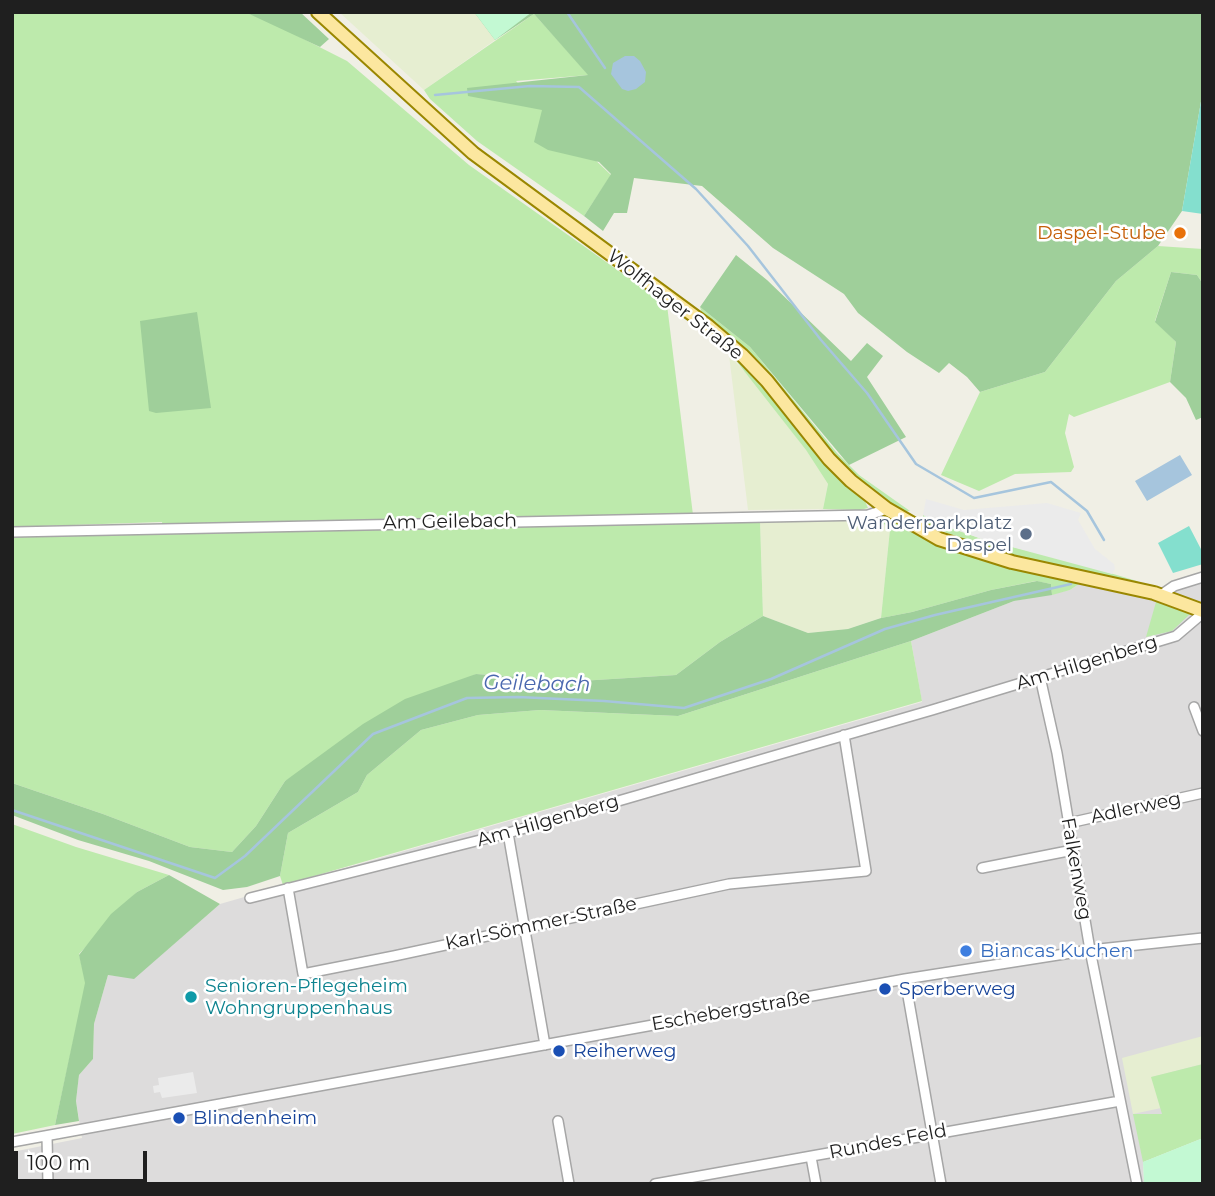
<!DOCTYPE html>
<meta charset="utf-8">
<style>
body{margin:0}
#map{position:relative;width:1215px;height:1196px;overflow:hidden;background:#f0efe5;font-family:Montserrat,sans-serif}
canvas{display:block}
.frame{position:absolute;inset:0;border:14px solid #1f1f1f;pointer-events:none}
.scale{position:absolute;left:14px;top:1151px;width:133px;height:32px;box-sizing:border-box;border:4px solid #1f1f1f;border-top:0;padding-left:9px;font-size:21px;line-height:24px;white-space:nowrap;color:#1f1f1f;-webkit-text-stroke:5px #fff;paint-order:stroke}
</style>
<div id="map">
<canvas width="1215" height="1196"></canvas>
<div class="frame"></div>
<div class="scale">100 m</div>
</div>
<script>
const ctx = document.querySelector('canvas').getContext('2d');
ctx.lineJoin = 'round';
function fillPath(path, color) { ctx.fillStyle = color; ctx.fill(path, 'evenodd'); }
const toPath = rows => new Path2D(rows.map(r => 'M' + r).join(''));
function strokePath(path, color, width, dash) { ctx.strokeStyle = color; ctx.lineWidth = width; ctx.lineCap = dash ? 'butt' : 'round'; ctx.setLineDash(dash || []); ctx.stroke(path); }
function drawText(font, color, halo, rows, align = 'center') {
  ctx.font = font + ' Montserrat,sans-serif'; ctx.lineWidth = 5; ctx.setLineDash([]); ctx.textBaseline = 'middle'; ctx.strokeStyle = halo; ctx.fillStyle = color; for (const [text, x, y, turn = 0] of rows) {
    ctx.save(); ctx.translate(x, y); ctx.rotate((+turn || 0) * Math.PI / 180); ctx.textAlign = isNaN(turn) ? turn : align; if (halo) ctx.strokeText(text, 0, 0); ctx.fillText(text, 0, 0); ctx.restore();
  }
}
fillPath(toPath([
 [1087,574,1150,589,1163,588,1203,575,1203,1138,1143,1162,1144,1184,12,1184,12,1152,82,1138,76,1101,79,1075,93,1059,94,1024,108,975,134,978,220,904,922,702,911,641,1014,601,1070,590,1079,584]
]), '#dddcdc');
fillPath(toPath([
 [339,12,474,12,495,40,424,90],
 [729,355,759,387,806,450,828,484,823,509,748,510],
 [878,519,890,529,881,618,848,629,808,633,763,616,760,521],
 [1203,1036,1203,1064,1152,1077,1161,1108,1133,1114,1122,1058]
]), '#e6eed1');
fillPath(toPath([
 [12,12,245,12,270,22,347,61,469,165,667,305,694,523,760,521,763,616,720,642,676,675,580,681,476,674,285,781,256,826,232,852,190,847,103,814,12,783,12,536,163,532,162,522,12,527],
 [534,14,589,75,516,81,543,110,611,175,584,216,477,141,430,99,424,90],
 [1158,246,1203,249,1203,284,1197,275,1171,272,1155,321,1176,342,1170,382,1074,417,1069,414,1065,433,1074,467,1071,472,1015,474,979,491,941,475,980,392,1045,372,1116,281],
 [700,307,750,347,837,453,859,475,910,511,903,512,884,500,836,458,702,313],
 [730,353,763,385,845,483,864,499,868,508,860,510,823,509,828,484,806,450],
 [923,515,951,528,982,539,1076,563,1137,581,1150,588,978,546,923,523],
 [879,517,888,518,926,540,1079,584,1070,590,1052,595,1051,584,1036,581,991,590,912,612,881,618,890,529,878,519],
 [1156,602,1190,614,1172,631,1146,637],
 [911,641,922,701,283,885,280,876,288,833,358,792,367,775,421,730,478,715,540,710,678,716],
 [12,824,76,847,169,875,137,892,79,954,86,983,55,1125,12,1134],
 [1203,1064,1203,1138,1143,1162,1133,1114,1162,1114,1151,1077]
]), '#bdeaac');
fillPath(toPath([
 [245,12,300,12,329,39,320,47],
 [474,12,1203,12,1203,90,1182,211,1158,246,1116,281,1045,372,980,392,967,377,949,363,939,373,907,352,858,313,844,294,773,248,702,186,634,178,627,213,614,213,603,231,584,216,611,174,599,162,548,150,534,142,542,110,468,96,467,88,588,75,534,14,495,40],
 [736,255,767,280,851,361,867,343,883,356,867,377,906,437,849,465,750,347,700,307],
 [1171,272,1197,275,1203,284,1203,417,1196,420,1186,398,1170,382,1176,342,1155,322],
 [197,312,211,408,156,413,149,411,140,321],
 [1037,581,1051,584,1052,595,1014,601,911,641,678,716,540,710,478,715,421,730,367,775,358,792,288,833,280,876,247,887,223,890,149,861,78,840,12,815,12,783,103,814,190,847,232,852,256,826,285,781,363,724,405,699,476,674,580,681,676,675,720,642,763,616,808,633,848,629,881,618,912,612,991,590],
 [169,875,220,904,134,979,108,975,94,1024,93,1059,79,1075,76,1101,79,1121,55,1125,85,983,79,955,111,914,137,892]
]), '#9fcf9a');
fillPath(toPath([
 [474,12,532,12,495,40],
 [1203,1138,1203,1184,1144,1184,1143,1162]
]), '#c3f9d3');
fillPath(toPath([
 [1203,90,1203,214,1182,211],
 [1189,526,1203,553,1203,564,1173,573,1158,543]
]), '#84dfce');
fillPath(toPath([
 [926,499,964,510,1047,503,1081,513,1078,520,1095,549,1114,564,1115,569,1112,574,982,539,951,528,923,515],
 [193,1072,197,1093,162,1098,160,1092,154,1093,153,1086,159,1085,158,1078]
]), '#ebebeb');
fillPath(toPath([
 [625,56,634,56,640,61,646,72,645,82,636,89,628,91,622,89,611,74,613,63],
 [1180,455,1192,475,1147,501,1135,481]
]), '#a6c5dd');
strokePath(toPath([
 [567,12,605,68],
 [435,95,530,86,579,87,696,189,748,246,821,340,867,393,916,464,974,498,1051,482,1087,511,1104,540],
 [12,810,215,878,245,856,373,734,467,698,518,697,604,701,684,708,771,679,885,629,935,615,1071,584]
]), '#a6c5dd', 2.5);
const minor = toPath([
 [12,532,868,515,887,509],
 [1161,595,1174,586,1203,577],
 [1040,677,1057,753,1090,950,1137,1184],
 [1194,707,1203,731],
 [1069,823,1203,793],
 [508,833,545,1045],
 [982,868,1073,850],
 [288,888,303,974,394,956,729,884,866,871,844,735],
 [250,898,508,833,932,710,1176,636,1203,613],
 [905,979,941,1184],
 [558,1121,569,1184],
 [47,1136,48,1184],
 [12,1142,905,979,1090,950,1203,938],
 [811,1157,816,1184],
 [655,1184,1120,1101]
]);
const major = toPath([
 [318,12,473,153,708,326,742,355,767,381,829,459,851,481,887,509,939,539,1012,562,1154,593,1203,611]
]);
strokePath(minor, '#a6a6a6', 12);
strokePath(major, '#9a8701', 16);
strokePath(minor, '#fff', 9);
strokePath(major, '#fce79f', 12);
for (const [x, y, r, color] of [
 [1180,233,7,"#e8710a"],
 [1026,534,7,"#5c6f8a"],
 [966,951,7,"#3f7fe0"],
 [885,989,7,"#1a4fb4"],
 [191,997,7,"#0f9aa8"],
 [559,1051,7,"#1a4fb4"],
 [179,1118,7,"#1a4fb4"]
]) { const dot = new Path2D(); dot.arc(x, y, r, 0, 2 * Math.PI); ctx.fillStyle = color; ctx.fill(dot); strokePath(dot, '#fff', 2.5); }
drawText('19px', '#c56008', '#fff', [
 ["Daspel-Stube",1166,233]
], 'right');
drawText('19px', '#1f1f1f', '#fff', [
 ["Wolfhager Straße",675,305,38],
 ["Am Geilebach",450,522,-1],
 ["Am Hilgenberg",1087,663,-17],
 ["Adlerweg",1136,808,-12],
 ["Am Hilgenberg",548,821,-16],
 ["Falkenweg",1076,869,80],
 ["Karl-Sömmer-Straße",541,924,-12],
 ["Eschebergstraße",731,1011,-10],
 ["Rundes Feld",888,1142,-11]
]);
drawText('19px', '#4e5e75', '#fff', [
 ["Wanderparkplatz",1012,523],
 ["Daspel",1012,545]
], 'right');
drawText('19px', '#366cbe', '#fff', [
 ["Biancas Kuchen",980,951]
], 'left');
drawText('19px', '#0d838f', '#fff', [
 ["Senioren-Pflegeheim",205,986],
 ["Wohngruppenhaus",205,1008]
], 'left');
drawText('19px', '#164399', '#fff', [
 ["Sperberweg",899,989],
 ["Reiherweg",573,1051],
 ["Blindenheim",193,1118]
], 'left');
drawText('italic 21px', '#4b68af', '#fff', [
 ["Geilebach",537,684,1]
]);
</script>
